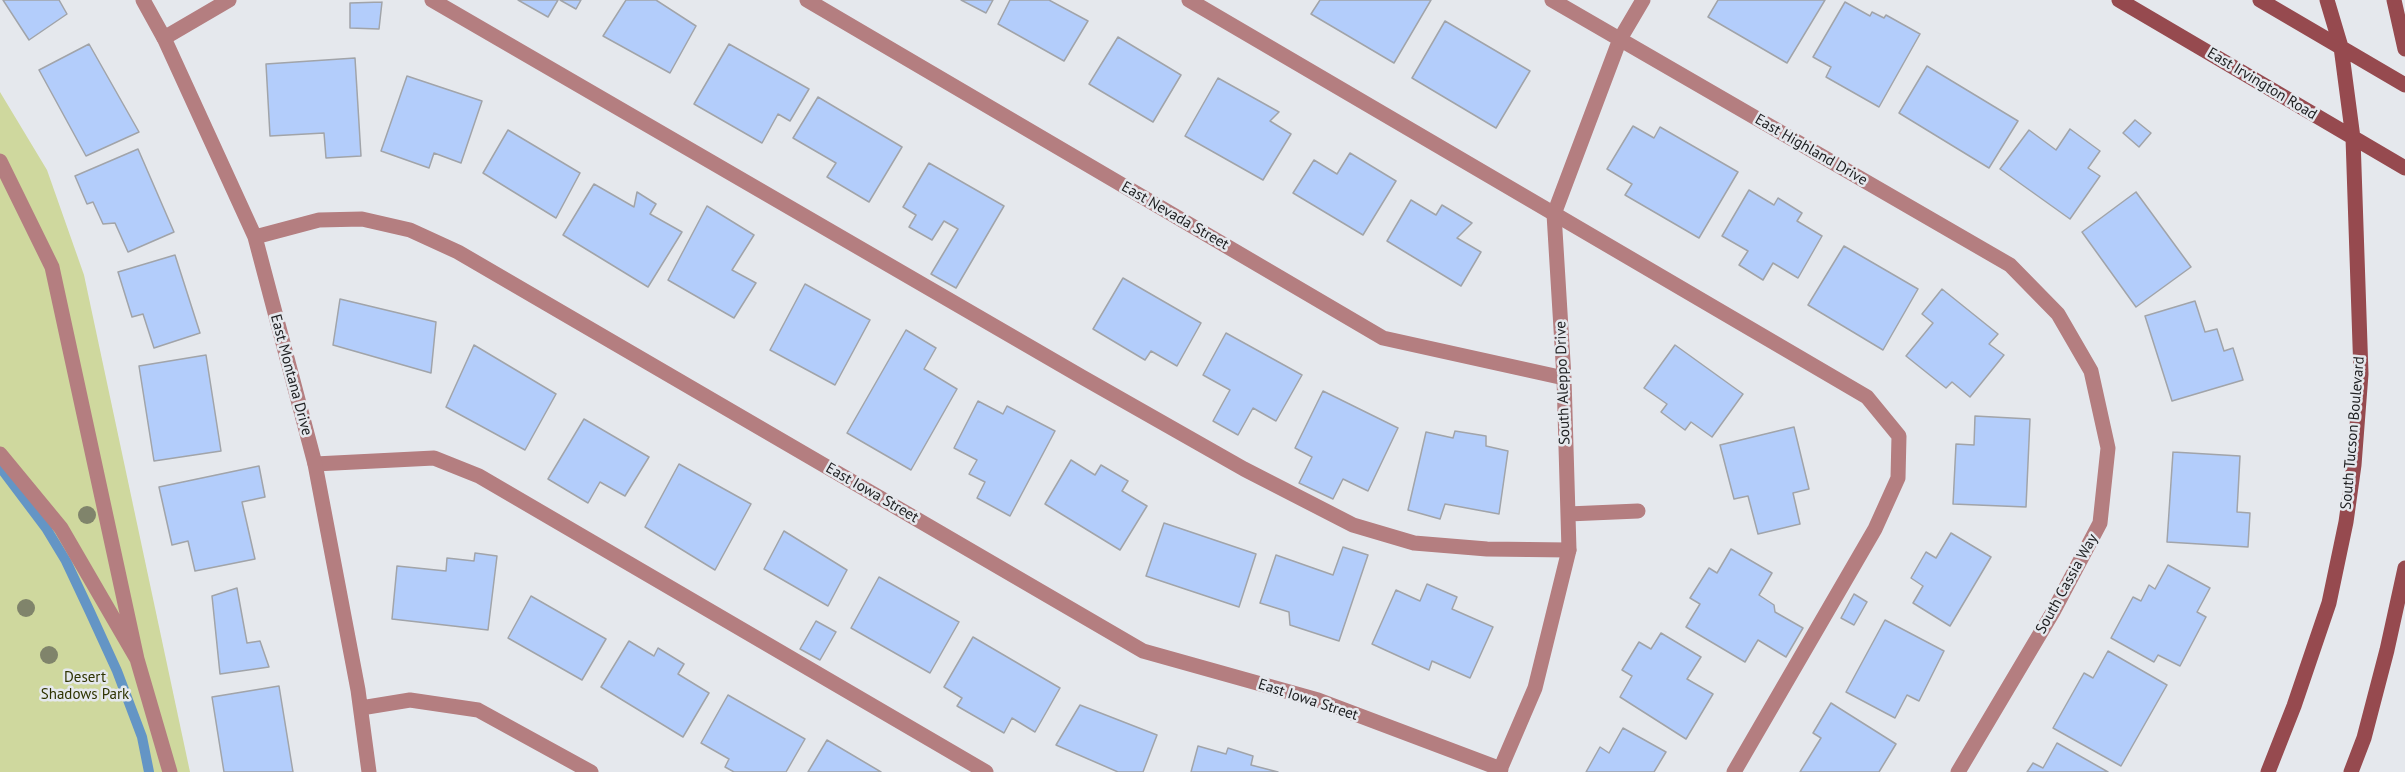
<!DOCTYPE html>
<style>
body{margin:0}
canvas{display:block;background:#e5e8ed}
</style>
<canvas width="2405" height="772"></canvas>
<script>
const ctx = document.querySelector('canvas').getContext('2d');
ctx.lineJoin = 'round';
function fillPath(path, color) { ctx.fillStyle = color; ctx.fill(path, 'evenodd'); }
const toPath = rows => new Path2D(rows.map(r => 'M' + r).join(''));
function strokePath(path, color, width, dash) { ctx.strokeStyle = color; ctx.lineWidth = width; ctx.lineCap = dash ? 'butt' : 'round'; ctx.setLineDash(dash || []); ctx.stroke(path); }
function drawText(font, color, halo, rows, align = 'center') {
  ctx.font = font + ' "PT Sans",sans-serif'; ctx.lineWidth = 5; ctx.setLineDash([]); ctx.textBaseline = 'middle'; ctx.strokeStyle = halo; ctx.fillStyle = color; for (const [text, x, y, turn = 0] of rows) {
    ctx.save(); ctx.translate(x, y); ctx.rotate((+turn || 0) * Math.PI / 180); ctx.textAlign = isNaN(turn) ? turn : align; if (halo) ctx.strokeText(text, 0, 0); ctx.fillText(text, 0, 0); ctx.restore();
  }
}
fillPath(toPath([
 [0,92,47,170,84,275,190,772,0,772]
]), '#cfd89e');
strokePath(toPath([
 [0,467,46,528,66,561,90,612,117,671,142,737,149,772]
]), '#6495c5', 10);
const building = toPath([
 [3,0,59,0,67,14,29,40,3,0],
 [518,0,558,0,548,17,518,0],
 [560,0,581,0,576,9,560,0],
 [626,0,656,0,696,26,670,73,603,36,626,0],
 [961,0,993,0,986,13,961,0],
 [1010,0,1049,0,1088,21,1064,61,998,24,1010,0],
 [1320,0,1431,0,1394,63,1311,14,1320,0],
 [1718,0,1825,0,1787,63,1708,17,1718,0],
 [382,2,379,29,350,28,350,3,382,2],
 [1845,2,1870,16,1872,12,1884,18,1886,15,1920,34,1879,107,1826,77,1831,67,1813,57,1845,2],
 [1445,21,1530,71,1496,128,1412,78,1445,21],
 [1118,37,1181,75,1153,122,1089,84,1118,37],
 [89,44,139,132,86,156,39,70,89,44],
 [729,44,809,89,790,121,778,114,762,143,694,104,729,44],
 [355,58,361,156,326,158,324,133,270,136,266,64,355,58],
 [1927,66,2018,121,1989,168,1899,113,1927,66],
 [407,76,482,101,461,163,434,153,429,168,381,151,407,76],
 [1218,78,1279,112,1270,121,1291,134,1263,180,1185,136,1218,78],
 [818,97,902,147,869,202,827,177,836,163,793,138,818,97],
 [2135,120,2151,133,2139,147,2123,133,2135,120],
 [1633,126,1654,138,1660,127,1738,172,1699,238,1625,195,1632,184,1607,169,1633,126],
 [2070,129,2100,151,2088,168,2100,176,2070,219,2000,169,2029,130,2056,150,2070,129],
 [508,130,580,173,556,218,483,173,508,130],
 [138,149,174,232,128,252,115,223,103,224,93,202,87,204,75,176,138,149],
 [1350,153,1396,181,1363,235,1293,193,1314,160,1337,174,1350,153],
 [929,163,1004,206,956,288,931,274,958,229,944,221,932,240,909,227,916,215,903,207,929,163],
 [594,184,634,207,637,192,656,204,650,214,682,232,648,287,563,235,594,184],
 [1749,190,1774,205,1778,198,1802,213,1797,221,1822,236,1798,278,1773,263,1763,280,1739,265,1748,251,1722,236,1749,190],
 [2136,192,2191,267,2136,307,2082,232,2136,192],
 [1411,200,1436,215,1442,205,1472,223,1457,238,1481,252,1461,286,1387,241,1411,200],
 [707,206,754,235,732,270,756,283,734,318,668,280,707,206],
 [1844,246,1918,289,1883,350,1808,305,1844,246],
 [175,255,200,333,154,348,143,314,132,317,118,272,175,255],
 [1123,278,1201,323,1177,366,1151,351,1145,360,1093,329,1123,278],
 [805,284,870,320,835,385,770,350,805,284],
 [1942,289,1998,334,1989,344,2004,355,1970,397,1952,382,1946,388,1906,356,1933,323,1922,314,1942,289],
 [340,299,436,322,431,373,333,345,340,299],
 [2195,301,2205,332,2217,329,2224,351,2233,348,2243,380,2172,401,2145,316,2195,301],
 [906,330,936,348,924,369,957,389,911,470,847,433,906,330],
 [1226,333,1302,375,1276,421,1253,408,1238,435,1213,421,1230,390,1203,375,1226,333],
 [474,345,556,394,525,450,446,407,474,345],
 [1675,345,1743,394,1712,437,1691,422,1685,430,1661,412,1667,404,1644,388,1675,345],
 [206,355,221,451,154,461,139,366,206,355],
 [1323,391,1398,428,1368,491,1343,479,1333,499,1299,483,1312,457,1295,448,1323,391],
 [978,401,1003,414,1007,406,1055,431,1010,516,977,498,985,482,969,474,977,460,954,448,978,401],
 [1975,416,2030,419,2026,507,1953,504,1956,444,1974,445,1975,416],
 [584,419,649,457,625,496,600,482,588,503,548,479,584,419],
 [1794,427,1809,489,1793,493,1800,524,1758,534,1748,496,1734,499,1720,445,1794,427],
 [1455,431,1486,436,1486,446,1508,451,1499,514,1445,504,1440,519,1408,510,1426,432,1453,438,1455,431],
 [2173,452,2240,456,2237,512,2250,513,2248,547,2167,542,2173,452],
 [1071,460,1095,475,1101,465,1128,481,1122,491,1147,506,1120,550,1045,504,1071,460],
 [679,464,751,504,715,570,645,527,679,464],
 [259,466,265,497,242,502,255,559,195,571,188,541,172,545,159,487,259,466],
 [1164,523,1256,554,1239,607,1146,576,1164,523],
 [784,531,847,570,828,606,764,569,784,531],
 [1951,533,1991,557,1950,626,1913,603,1923,586,1911,578,1926,552,1936,558,1951,533],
 [1343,547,1368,555,1339,641,1290,625,1289,612,1260,603,1276,555,1333,575,1343,547],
 [1731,549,1772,573,1759,595,1774,605,1775,612,1803,628,1786,657,1758,640,1745,662,1686,627,1700,604,1690,598,1709,568,1717,573,1731,549],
 [475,553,497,556,488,630,392,619,397,566,446,571,447,558,474,561,475,553],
 [2168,565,2210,588,2197,612,2206,617,2180,666,2158,655,2154,662,2111,638,2133,597,2141,601,2149,585,2155,589,2168,565],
 [879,577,959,622,930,673,851,628,879,577],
 [1427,584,1457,597,1452,609,1493,627,1470,678,1432,661,1429,670,1372,644,1396,590,1420,601,1427,584],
 [237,588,247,643,260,641,269,667,220,674,212,596,237,588],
 [1854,594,1867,602,1854,625,1841,618,1854,594],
 [531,596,606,639,582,680,508,638,531,596],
 [1885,620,1944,651,1919,701,1907,695,1895,718,1846,692,1885,620],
 [816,621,836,632,820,660,800,649,816,621],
 [1661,633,1701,657,1687,679,1713,694,1686,739,1620,697,1632,676,1622,670,1639,642,1651,649,1661,633],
 [973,637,1060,688,1035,732,1012,718,1004,733,957,706,962,698,944,687,973,637],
 [629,641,654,656,658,648,684,664,678,674,709,693,683,737,601,687,629,641],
 [2108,651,2167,685,2121,766,2053,728,2084,673,2093,678,2108,651],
 [279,686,293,772,224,772,212,697,279,686],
 [728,695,805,739,786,772,734,772,725,767,729,759,701,743,728,695],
 [1831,703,1896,744,1879,772,1800,772,1821,738,1813,733,1831,703],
 [1080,705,1157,735,1143,772,1118,772,1056,745,1080,705],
 [1623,728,1666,752,1654,772,1586,772,1600,747,1609,753,1623,728],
 [827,740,881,772,808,772,827,740],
 [2057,743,2108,772,2027,772,2033,763,2043,768,2057,743],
 [1198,746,1226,754,1228,748,1253,756,1251,765,1278,772,1191,772,1198,746]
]);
fillPath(building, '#b3cdfb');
strokePath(building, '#a1a4a9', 1.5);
strokePath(toPath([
 [432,0,1082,377,1244,469,1353,525,1414,543,1487,549,1569,550],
 [1189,0,1867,397,1899,436,1898,478,1875,529,1734,772],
 [164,38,229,0],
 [0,161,52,267,137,659],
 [0,454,61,528,137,659,170,772],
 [315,464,434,458,479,476,986,772]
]), '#b47e80', 15);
strokePath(toPath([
 [143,0,164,38,255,237,315,464,358,690,369,772],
 [807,0,1383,338,1564,378],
 [1552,0,2010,265,2058,314,2091,371,2108,448,2100,523,2053,612,1958,772],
 [255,237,319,220,362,219,410,230,458,252,1143,651,1318,700,1501,769],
 [1568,514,1638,511],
 [361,708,410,700,478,710,591,772],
 [1499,772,1535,688,1569,550,1564,378,1554,214,1620,39,1643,0]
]), '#b47e80', 15);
strokePath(toPath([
 [2119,0,2405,168],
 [2260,0,2405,85],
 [2394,0,2405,49],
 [2268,772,2294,706,2329,603,2346,522,2354,465,2361,374,2353,138,2341,47,2327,0],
 [2351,772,2364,738,2387,650,2405,568]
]), '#964a4f', 15);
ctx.fillStyle = '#80846b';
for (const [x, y] of [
 [87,515],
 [26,608],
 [49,655]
]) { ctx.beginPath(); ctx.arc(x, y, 9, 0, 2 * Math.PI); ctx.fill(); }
drawText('15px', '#202123', '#e5e8ed', [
 ["East Irvington Road",2262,84,31],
 ["East Highland Drive",1811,150,30],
 ["East Nevada Street",1175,216,30],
 ["East Montana Drive",291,375,75],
 ["South Aleppo Drive",1563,383,-92],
 ["South Tucson Boulevard",2353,433,-85],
 ["East Iowa Street",872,493,30],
 ["South Cassia Way",2067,584,-61],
 ["East Iowa Street",1308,700,18]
]);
drawText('15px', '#2e3300', '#e5e8ed', [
 ["Desert",85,678],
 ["Shadows Park",85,695]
]);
</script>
